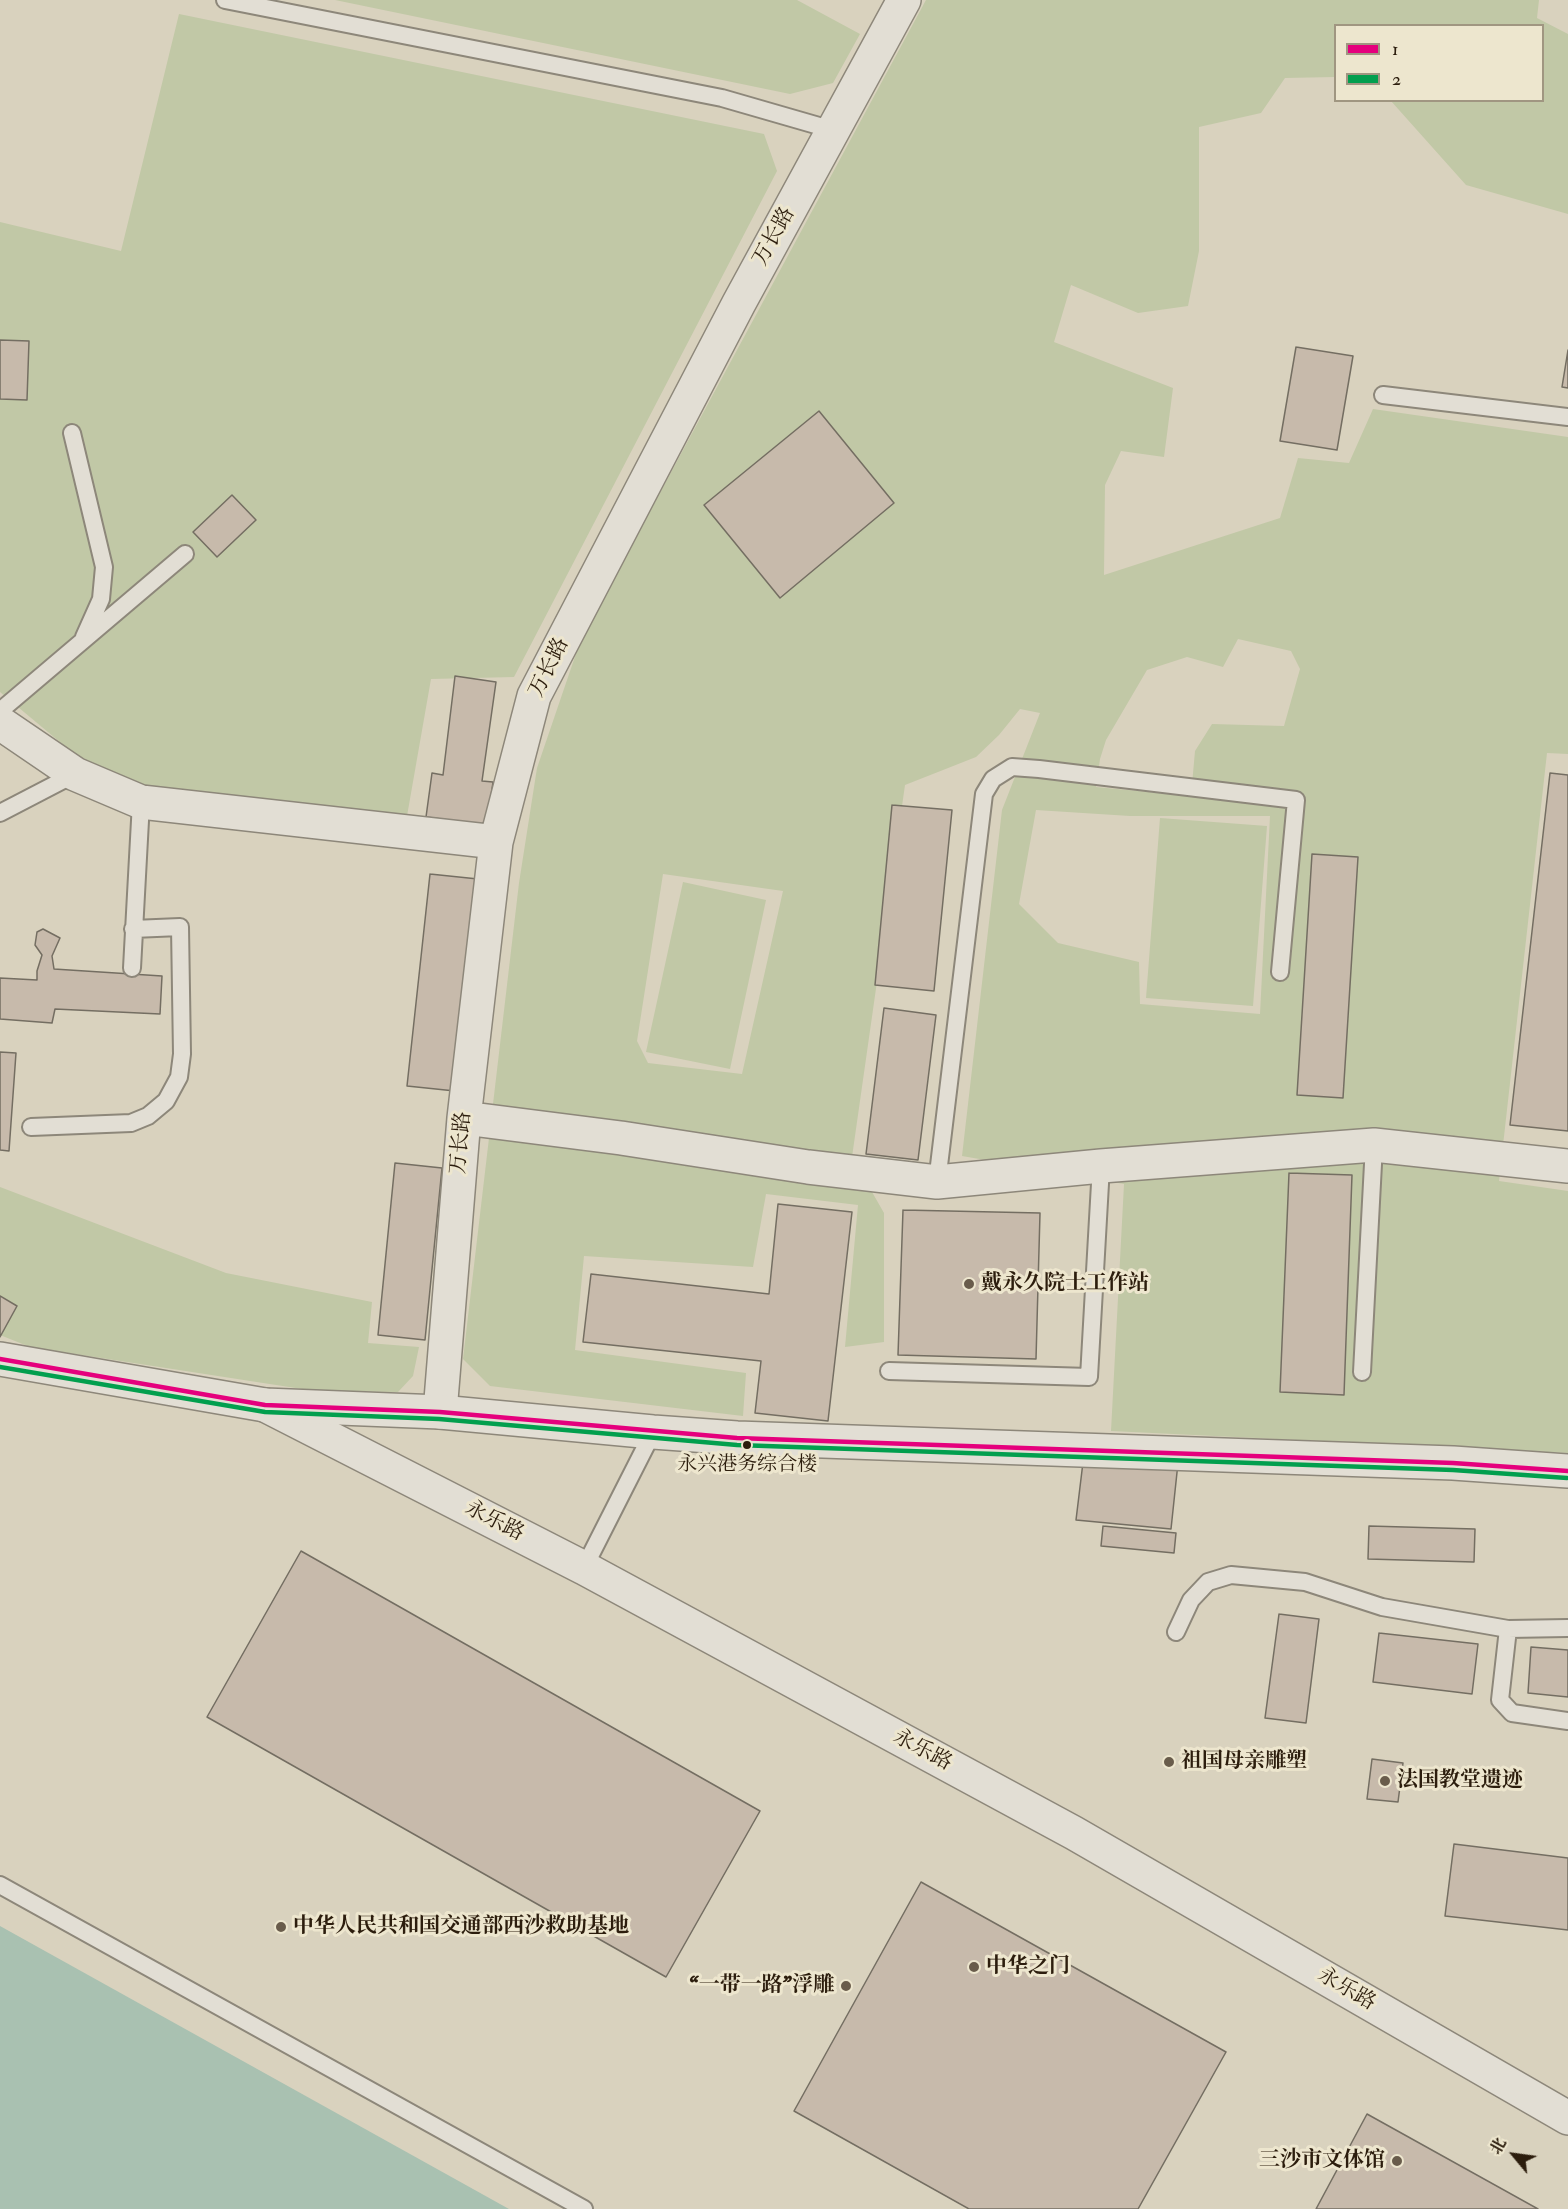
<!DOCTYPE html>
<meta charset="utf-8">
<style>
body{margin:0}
#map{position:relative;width:1568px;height:2209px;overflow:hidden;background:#d9d2be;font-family:"IM FELL Double Pica","Noto Serif SC",serif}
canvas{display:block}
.legend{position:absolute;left:1334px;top:24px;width:210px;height:78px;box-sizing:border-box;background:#ede6ce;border:2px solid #a09681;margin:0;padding:8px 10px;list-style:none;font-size:18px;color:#2c1d0d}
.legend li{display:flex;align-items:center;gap:12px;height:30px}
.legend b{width:30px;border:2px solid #a09681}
.north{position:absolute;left:1484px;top:2125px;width:60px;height:60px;-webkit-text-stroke:4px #ede6ce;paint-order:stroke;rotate:299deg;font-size:16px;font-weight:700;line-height:24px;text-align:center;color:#2c1d0d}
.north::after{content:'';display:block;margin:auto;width:21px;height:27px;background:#2c1d0d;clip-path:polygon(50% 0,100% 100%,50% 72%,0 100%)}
</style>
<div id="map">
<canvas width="1568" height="2209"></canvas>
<ul class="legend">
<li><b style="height:8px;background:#e5007d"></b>1</li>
<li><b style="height:8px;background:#029f4e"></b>2</li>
</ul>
<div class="north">北</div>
</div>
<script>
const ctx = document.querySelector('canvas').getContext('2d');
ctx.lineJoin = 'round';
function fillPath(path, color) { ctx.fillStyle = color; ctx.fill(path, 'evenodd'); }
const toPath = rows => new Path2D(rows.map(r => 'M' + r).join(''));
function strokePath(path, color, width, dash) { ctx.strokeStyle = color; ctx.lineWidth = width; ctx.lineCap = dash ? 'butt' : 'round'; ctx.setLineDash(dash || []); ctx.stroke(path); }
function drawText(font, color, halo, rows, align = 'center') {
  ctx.font = font + ' "IM FELL Double Pica","Noto Serif SC",serif'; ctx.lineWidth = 6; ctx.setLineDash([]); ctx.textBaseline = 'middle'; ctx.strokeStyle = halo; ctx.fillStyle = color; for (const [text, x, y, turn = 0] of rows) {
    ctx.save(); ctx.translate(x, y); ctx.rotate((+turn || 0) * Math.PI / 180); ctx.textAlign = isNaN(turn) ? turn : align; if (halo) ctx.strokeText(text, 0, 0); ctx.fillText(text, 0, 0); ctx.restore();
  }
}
fillPath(toPath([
 [335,0,797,0,860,34,833,83,790,94],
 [926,0,1539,0,1537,18,1568,34,1568,214,1466,185,1391,101,1542,100,1542,26,1336,26,1335,77,1285,78,1261,113,1199,127,1199,251,1188,306,1138,313,1071,285,1054,342,1173,388,1164,457,1121,451,1105,485,1104,575,1280,518,1298,458,1349,463,1373,409,1568,437,1568,754,1547,753,1499,1181,1568,1191,1568,1453,1111,1431,1124,1184,962,1156,1002,810,1040,713,1020,709,999,735,976,757,905,785,852,1157,884,1213,884,1342,845,1347,858,1205,766,1194,753,1267,584,1256,575,1350,746,1373,743,1416,490,1386,463,1359,519,883,537,768,581,639],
 [1238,639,1291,651,1300,669,1284,726,1212,724,1195,751,1191,796,1096,787,1100,759,1106,740,1147,670,1187,657,1223,667],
 [1036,810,1130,816,1270,816,1260,1014,1140,1004,1139,962,1058,943,1019,904],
 [663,874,783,891,742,1074,648,1063,637,1041],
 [179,14,764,134,777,171,514,677,431,679,407,816,109,783,0,692,0,222,121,251],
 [1160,818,1267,826,1253,1006,1146,998],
 [683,882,766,900,730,1069,646,1052],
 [0,1187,226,1273,372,1302,368,1343,419,1347,413,1376,398,1392,315,1391,30,1347,0,1335]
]), '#c1c8a6');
fillPath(toPath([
 [0,1926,509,2209,0,2209]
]), '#a9c1b1');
const building = toPath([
 [0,340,29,341,27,400,0,399,0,340],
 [1296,347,1353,356,1337,450,1280,441,1296,347],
 [1568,350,1568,388,1562,387,1568,350],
 [819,411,894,503,780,598,704,505,819,411],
 [232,495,256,520,217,557,193,532,232,495],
 [455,676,496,682,482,781,493,782,487,825,426,817,432,773,443,775,455,676],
 [1550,773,1568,775,1568,1131,1510,1125,1550,773],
 [892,805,952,810,934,991,875,985,892,805],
 [1312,854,1358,857,1343,1098,1297,1095,1312,854],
 [430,874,478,879,455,1091,407,1086,430,874],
 [43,929,60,938,52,956,54,969,162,976,160,1014,55,1009,52,1023,0,1019,0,978,37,980,37,971,42,955,35,945,37,932,43,929],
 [884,1008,936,1015,918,1160,866,1154,884,1008],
 [0,1052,16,1053,9,1151,0,1150,0,1052],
 [395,1163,442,1168,425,1340,378,1335,395,1163],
 [1289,1173,1352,1175,1344,1395,1280,1392,1289,1173],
 [778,1204,852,1212,828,1421,755,1413,761,1361,583,1342,591,1274,769,1294,778,1204],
 [903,1210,1040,1213,1036,1359,898,1355,903,1210],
 [0,1296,17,1306,0,1337,0,1296],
 [1084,1454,1178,1463,1171,1529,1076,1520,1084,1454],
 [1103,1526,1176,1533,1174,1553,1101,1546,1103,1526],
 [1369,1526,1475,1529,1474,1562,1368,1559,1369,1526],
 [301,1551,760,1811,666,1977,207,1717,301,1551],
 [1279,1614,1319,1619,1306,1723,1265,1718,1279,1614],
 [1379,1633,1478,1644,1472,1694,1373,1682,1379,1633],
 [1531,1647,1568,1650,1568,1697,1528,1693,1531,1647],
 [1372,1759,1403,1763,1398,1802,1367,1799,1372,1759],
 [1454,1844,1568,1858,1568,1930,1445,1916,1454,1844],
 [921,1882,1226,2052,1138,2209,969,2209,794,2111,921,1882],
 [1367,2114,1538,2209,1316,2209,1367,2114]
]);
fillPath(building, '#c7baab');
strokePath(building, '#746e62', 1.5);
const service = toPath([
 [225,0,722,98,833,130],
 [1383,395,1568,417],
 [72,433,104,567,101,599,84,637],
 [0,711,185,554],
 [0,813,75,774],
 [132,968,141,802],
 [31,1127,131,1123,148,1116,166,1101,179,1077,182,1054,180,927,133,929],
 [937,1182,984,794,993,779,1012,767,1039,769,1296,800,1280,972],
 [889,1371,1089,1377,1101,1166],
 [1362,1372,1374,1145],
 [584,1568,653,1432],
 [1508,1629,1500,1700,1512,1713,1568,1721],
 [1176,1632,1191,1600,1208,1582,1231,1575,1305,1582,1382,1607,1508,1629,1568,1628],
 [0,1885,584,2209]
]);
const minor = toPath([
 [0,723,75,774,141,802,496,842],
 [464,1118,621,1138,808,1167,937,1182,1101,1166,1374,1145,1568,1166],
 [265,1405,584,1568,1074,1833,1568,2118],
 [440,1412,464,1118,496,842,534,696,739,303,904,0]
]);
const tertiary = toPath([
 [0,1359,265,1405,440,1412,653,1432,737,1438,1453,1463,1568,1471]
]);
strokePath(service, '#8d877a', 20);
strokePath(minor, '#8d877a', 36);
strokePath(tertiary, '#8d877a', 36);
strokePath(service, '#e2ded4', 16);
strokePath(minor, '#e2ded4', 33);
strokePath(tertiary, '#e2ded4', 33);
strokePath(toPath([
 [0,1359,265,1405,440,1412,737,1438,1453,1463,1568,1471]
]), '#e5007d', 4.5);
strokePath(toPath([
 [0,1367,265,1412,439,1419,737,1445,1453,1470,1567,1478]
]), '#029f4e', 4.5);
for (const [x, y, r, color] of [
 [969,1284,6,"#695c4b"],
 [747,1445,5,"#2c1d0d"],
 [1169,1762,6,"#695c4b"],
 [1385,1781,6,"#695c4b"],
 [281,1927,6,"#695c4b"],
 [974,1967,6,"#695c4b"],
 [846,1986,6,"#695c4b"],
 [1397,2161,6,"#695c4b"]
]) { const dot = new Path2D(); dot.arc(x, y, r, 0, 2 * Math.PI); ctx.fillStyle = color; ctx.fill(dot); strokePath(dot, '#ede6ce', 2); }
drawText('20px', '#2c1d0d', '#ede6ce', [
 ["永兴港务综合楼",747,1466]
]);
drawText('21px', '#2c1d0d', '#ede6ce', [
 ["万长路",775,237,-61],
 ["万长路",550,668,-64],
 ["万长路",462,1143,-85],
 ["永乐路",494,1522,27],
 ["永乐路",922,1751,28],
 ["永乐路",1346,1990,30]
]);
drawText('bold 21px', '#2c1d0d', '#ede6ce', [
 ["戴永久院士工作站",981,1284],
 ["祖国母亲雕塑",1181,1762],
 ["法国教堂遗迹",1397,1781],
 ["中华人民共和国交通部西沙救助基地",293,1927],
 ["中华之门",986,1967],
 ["“一带一路”浮雕",834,1986,"right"],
 ["三沙市文体馆",1385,2161,"right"]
], 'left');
</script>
